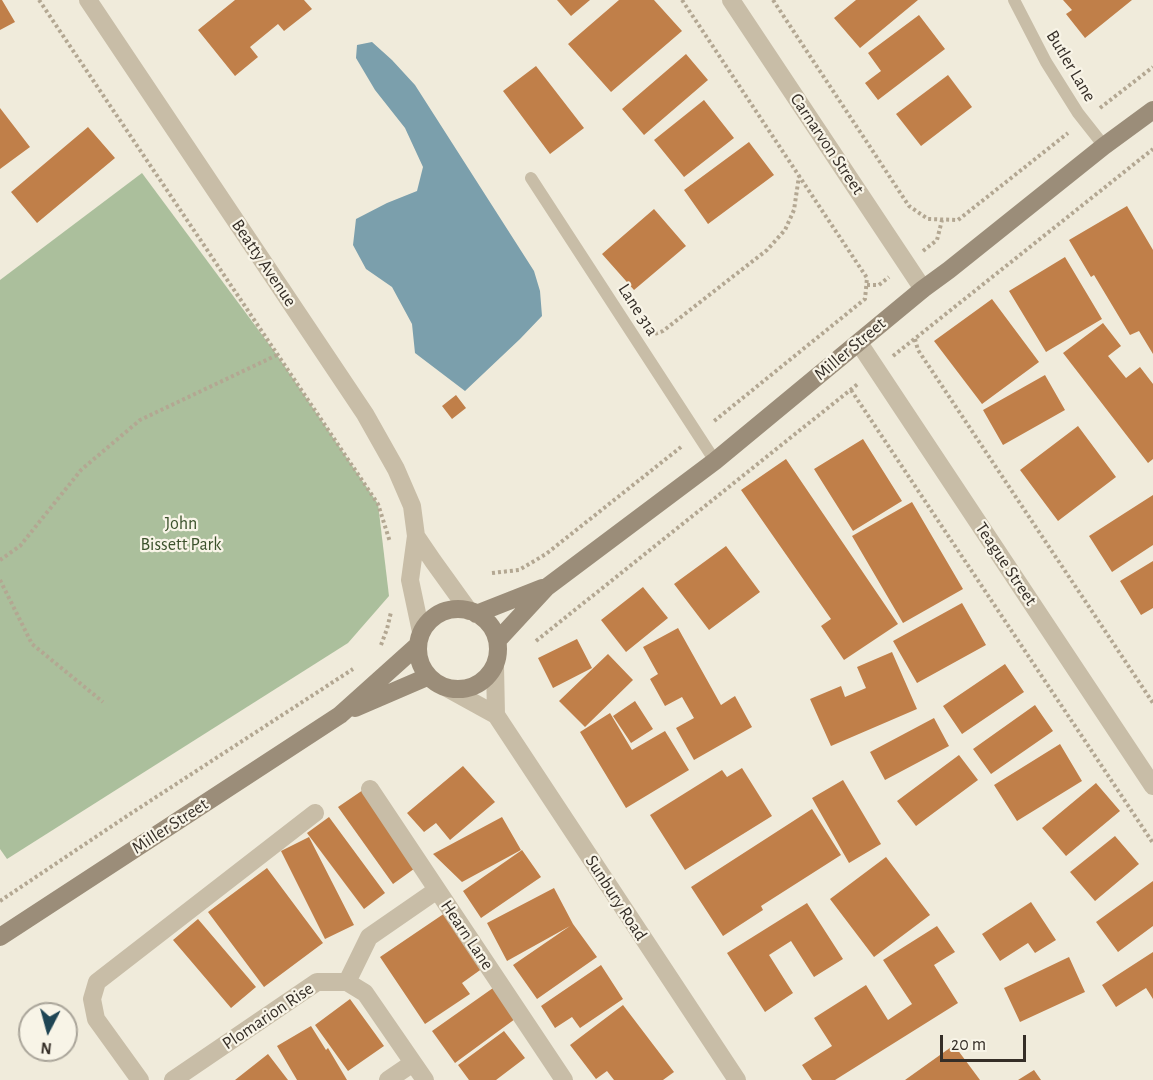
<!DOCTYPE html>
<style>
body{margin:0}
#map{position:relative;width:1153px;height:1080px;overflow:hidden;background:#f0ebdb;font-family:"Alegreya Sans",sans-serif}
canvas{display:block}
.north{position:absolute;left:18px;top:1002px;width:60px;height:60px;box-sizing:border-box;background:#f8f4e7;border:2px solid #aaa59a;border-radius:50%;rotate:186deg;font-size:16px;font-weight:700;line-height:24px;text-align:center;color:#352e27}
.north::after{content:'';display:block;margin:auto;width:21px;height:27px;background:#1f4554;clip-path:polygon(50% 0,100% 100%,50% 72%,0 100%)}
.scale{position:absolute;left:940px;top:1035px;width:86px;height:27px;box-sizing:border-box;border:3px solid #352e27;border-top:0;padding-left:8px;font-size:18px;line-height:21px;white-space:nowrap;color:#352e27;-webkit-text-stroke:4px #f8f4e7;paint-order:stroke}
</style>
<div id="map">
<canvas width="1153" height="1080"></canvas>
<div class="north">N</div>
<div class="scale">20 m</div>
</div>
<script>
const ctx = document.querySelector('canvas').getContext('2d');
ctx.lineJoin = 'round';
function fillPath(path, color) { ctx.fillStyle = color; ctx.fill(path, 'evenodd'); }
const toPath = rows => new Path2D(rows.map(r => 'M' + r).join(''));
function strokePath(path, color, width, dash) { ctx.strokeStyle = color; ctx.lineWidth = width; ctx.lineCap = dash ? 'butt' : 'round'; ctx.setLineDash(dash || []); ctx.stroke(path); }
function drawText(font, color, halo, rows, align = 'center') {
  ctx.font = font + ' "Alegreya Sans",sans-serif'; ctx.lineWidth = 4.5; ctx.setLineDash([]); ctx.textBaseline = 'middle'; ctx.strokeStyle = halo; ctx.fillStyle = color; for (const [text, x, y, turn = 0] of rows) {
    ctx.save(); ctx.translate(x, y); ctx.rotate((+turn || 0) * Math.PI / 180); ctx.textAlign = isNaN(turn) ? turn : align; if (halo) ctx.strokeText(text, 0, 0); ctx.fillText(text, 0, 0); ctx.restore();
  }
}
fillPath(toPath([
 [142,173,277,355,378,504,389,596,348,643,7,859,0,849,0,280]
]), '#abbf9c');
fillPath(toPath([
 [372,42,392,60,415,85,534,271,540,291,542,316,520,339,465,391,415,353,412,324,392,287,366,269,353,245,356,219,387,203,417,191,423,167,405,128,375,90,356,58,357,45]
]), '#7b9fac');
fillPath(toPath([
 [0,0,2,0,15,22,0,30],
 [235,0,304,0,312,9,284,31,278,24,250,47,258,57,235,76,198,30],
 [557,0,590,0,571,16],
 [619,0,654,0,682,31,611,92,568,44],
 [856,0,918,0,860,48,834,18],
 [1063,0,1132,0,1085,38,1066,14,1072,10],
 [919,15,945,49,878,100,865,83,881,71,868,53],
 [686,54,708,80,644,135,622,109],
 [536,66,584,128,550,154,503,91],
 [948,75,972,107,921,146,896,114],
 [704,100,734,138,684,177,654,140],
 [0,108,30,147,0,169],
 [88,127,115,158,37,223,11,192],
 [749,142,774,175,708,224,684,190],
 [1127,206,1153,250,1153,354,1139,331,1130,335,1094,275,1091,277,1069,240],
 [654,209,686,246,634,290,602,254],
 [1065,257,1102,319,1046,352,1009,291],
 [992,299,1039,362,982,404,934,341],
 [1103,323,1121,346,1108,356,1126,378,1140,367,1153,384,1153,459,1148,463,1063,353],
 [1045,375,1065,410,1003,445,983,410],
 [456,395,466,408,452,419,442,406],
 [1078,426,1116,477,1058,521,1020,470],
 [863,439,902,501,853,531,814,469],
 [786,459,898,624,844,660,821,626,831,619,741,490],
 [1153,495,1153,545,1112,572,1089,536],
 [912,502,963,589,903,623,852,536],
 [726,546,760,592,709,630,674,584],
 [1153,561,1153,608,1141,615,1120,581],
 [643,587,668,618,626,652,601,620],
 [962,603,986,645,917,683,893,641],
 [678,628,721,705,735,696,752,727,694,760,676,728,694,718,682,697,665,706,650,679,658,674,643,647],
 [577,639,592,668,553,688,538,658],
 [892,652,917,709,831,746,810,699,841,686,845,697,866,688,857,667],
 [608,654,633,680,585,727,559,701],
 [1005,664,1024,692,962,734,943,706],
 [635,701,653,729,631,743,613,716],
 [1035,705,1053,731,991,774,973,749],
 [610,713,632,750,665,731,689,770,626,808,580,732],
 [934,718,949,746,885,780,870,752],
 [1060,744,1082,781,1017,821,994,785],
 [959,755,978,780,916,826,897,801],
 [463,766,495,802,450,840,436,823,424,832,407,813],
 [742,768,772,816,685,870,650,815,722,770,727,777],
 [843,780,881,844,849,863,812,798],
 [1096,783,1120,811,1066,856,1042,828],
 [363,790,418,866,393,884,338,807],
 [812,809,841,855,761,906,763,910,723,936,691,887],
 [329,817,385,893,364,909,307,833],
 [502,817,521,850,462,882,433,854],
 [1115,836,1139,864,1095,901,1070,872],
 [309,837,354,925,325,939,281,851],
 [522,850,541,877,481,918,463,891],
 [886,857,930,915,874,957,830,899],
 [267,868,323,943,264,987,208,912],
 [1153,881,1153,926,1118,952,1096,922],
 [554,888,573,924,597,957,537,999,513,965,570,926,507,961,487,923],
 [1031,902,1056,940,1035,953,1028,943,1000,961,982,934],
 [807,903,843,959,814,977,791,941,769,955,793,993,765,1012,727,953],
 [445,913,483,968,462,983,470,994,425,1024,380,957],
 [198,919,256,987,231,1008,173,940],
 [937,926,955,952,934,965,958,1003,835,1080,812,1080,802,1065,832,1046,814,1018,866,985,888,1020,912,1004,883,960],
 [1153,952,1153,999,1146,988,1116,1007,1102,985],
 [1069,957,1085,992,1020,1022,1004,988],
 [601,965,623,999,580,1028,572,1017,555,1028,541,1006],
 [493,988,515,1019,455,1063,432,1031],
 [350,999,384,1046,348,1071,315,1025],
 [623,1005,674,1072,663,1080,614,1080,607,1071,596,1079,570,1045],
 [311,1026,326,1050,328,1048,347,1080,297,1080,277,1046],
 [504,1031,525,1058,496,1080,469,1080,458,1065],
 [954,1045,980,1080,905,1080],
 [268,1054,288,1080,235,1080],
 [1034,1070,1041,1080,1018,1080]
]), '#c07f49');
strokePath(toPath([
 [39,0,378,504,390,542],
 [682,0,867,278,865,299,713,422],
 [773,0,909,206,928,219,958,220,1068,133],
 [1100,108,1153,67],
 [923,251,937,240,942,220],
 [867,285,879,285,889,277],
 [655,334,663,331,767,250,785,230,794,210,799,176],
 [915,339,918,350,1153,703],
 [893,356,1153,149],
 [851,390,1153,843],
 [0,560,20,546,81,470,140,420,277,355],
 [492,573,519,570,546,554,681,447],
 [0,580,32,644,103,702],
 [536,641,859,383],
 [381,645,387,629,391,612],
 [0,901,127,816,353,669]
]), '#b3a792', 4, [3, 3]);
strokePath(toPath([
 [1014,0,1046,62,1078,113,1104,146],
 [531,178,715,461]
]), '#c8bda7', 12);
strokePath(toPath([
 [88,0,365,414,396,469,412,506,416,536,410,580,421,632],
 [731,0,923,289],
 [859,343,1153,786],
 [416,536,433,561,469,611],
 [495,666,496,715],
 [447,688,496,715,737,1080],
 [370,789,564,1080],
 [347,982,365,993,425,1080],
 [140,1080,96,1019,92,999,97,982,315,813],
 [173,1080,317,982,347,982,369,937,437,890],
 [388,1080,413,1063]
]), '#c8bda7', 18);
strokePath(toPath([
 '418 649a40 40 0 1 1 80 0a40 40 0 1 1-80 0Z',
 [476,614,542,588],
 [498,640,547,587,715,461,923,289,949,270,1104,146,1153,110],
 [355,708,427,677],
 [0,937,340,715,418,645]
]), '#9b8d79', 18);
drawText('18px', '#352e27', '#f8f4e7', [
 ["Butler Lane",1071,66,59],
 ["Carnarvon Street",827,144,56],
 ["Beatty Avenue",264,263,56],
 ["Lane 31a",638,310,57],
 ["Miller Street",850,349,-40],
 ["Teague Street",1006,564,56],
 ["Miller Street",170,826,-33],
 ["Sunbury Road",616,898,57],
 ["Hearn Lane",467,935,56],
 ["Plomarion Rise",268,1016,-34]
]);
drawText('18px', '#3c522c', '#f8f4e7', [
 ["John",181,524],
 ["Bissett Park",181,545]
]);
</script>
